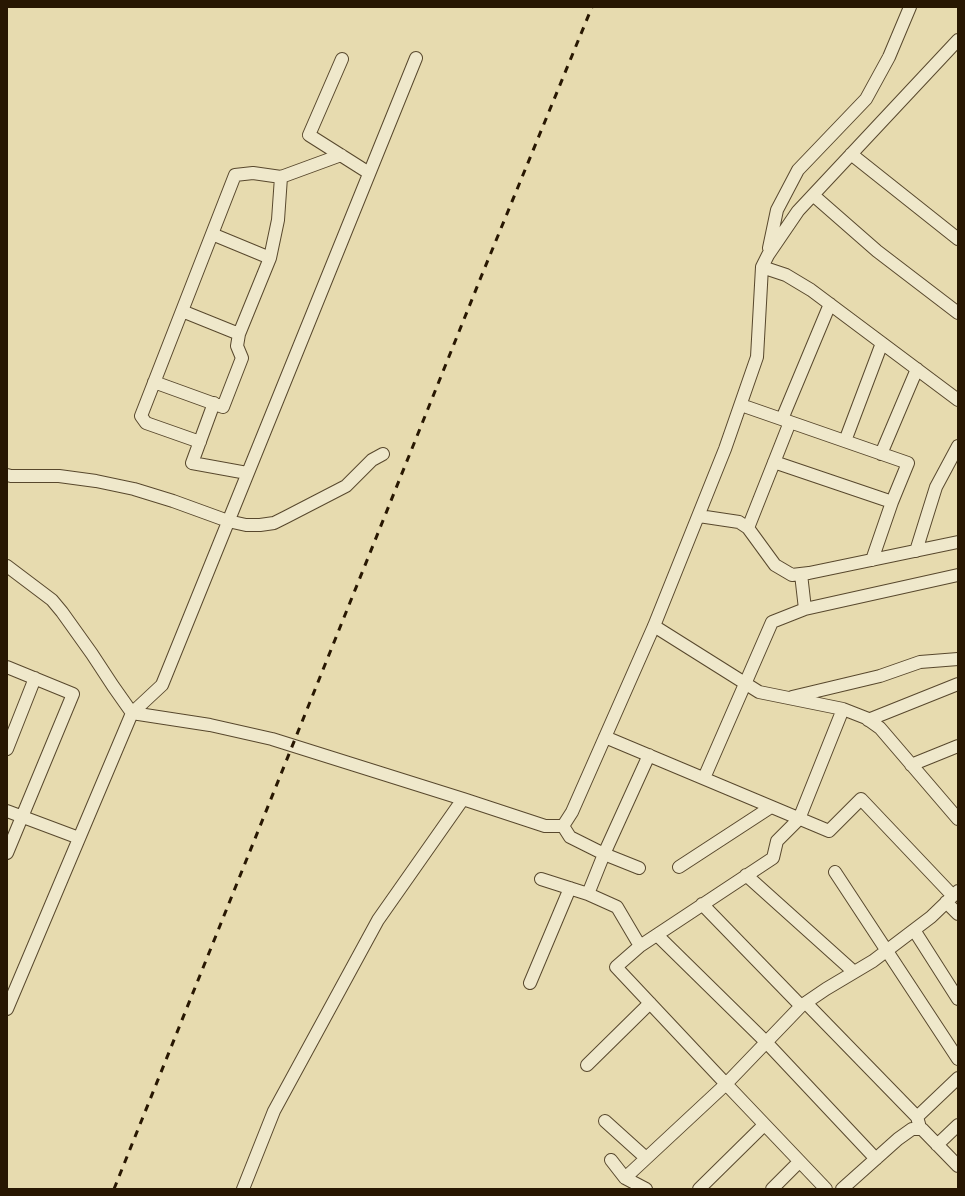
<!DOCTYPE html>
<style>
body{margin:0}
#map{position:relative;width:965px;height:1196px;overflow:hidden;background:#e7dbaf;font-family:"Libre Caslon Text",serif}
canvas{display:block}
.frame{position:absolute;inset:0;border:8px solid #281702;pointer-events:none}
</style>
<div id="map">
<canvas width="965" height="1196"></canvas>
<div class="frame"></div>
</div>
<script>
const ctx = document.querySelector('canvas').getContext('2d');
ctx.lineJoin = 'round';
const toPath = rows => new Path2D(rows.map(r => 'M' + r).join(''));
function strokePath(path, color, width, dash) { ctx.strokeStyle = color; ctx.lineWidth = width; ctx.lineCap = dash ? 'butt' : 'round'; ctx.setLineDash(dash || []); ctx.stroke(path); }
const minor = toPath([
 [342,59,309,135,369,173],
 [851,154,958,239],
 [813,195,877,251,958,313],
 [212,234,270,258],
 [769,248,777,210,798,170,866,99,889,57,910,7],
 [762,267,786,275,811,290,958,400],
 [182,311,239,334],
 [154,382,223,407,242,358,237,346,239,334,270,258,278,220,281,177],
 [214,403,192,463,247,473],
 [741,405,908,463,892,502,872,560],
 [782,419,830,304],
 [845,441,882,343],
 [200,442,146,423,141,416,235,175,253,173,281,177,341,155],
 [881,454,917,369],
 [774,462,892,502],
 [7,475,11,476,59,476,96,481,134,489,173,501,228,521,246,525,260,525,274,523,286,517,346,486,372,460,383,454],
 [699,516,739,522,748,528,775,565,792,575,809,573,958,542],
 [748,528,790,422],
 [916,551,936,487,958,446],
 [7,566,52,600,62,612,92,654,113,686,132,713,210,725,272,739,463,799,378,920,274,1111,243,1189],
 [801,574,805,609],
 [654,626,759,692,843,709,866,718,880,728,958,819],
 [7,667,73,694,7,853],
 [792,697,880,676,920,662,958,659],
 [868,720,958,684],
 [605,737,829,831,861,799,953,896],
 [7,749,35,678],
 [911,765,958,746],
 [704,778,772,622,805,609,958,575],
 [463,799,545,826,563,826,572,812,654,626,725,449,757,357,762,267,768,255,798,211,958,40],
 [7,811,79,838],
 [563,826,570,837,604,854,588,894],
 [679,867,771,807],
 [639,868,604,854,649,755],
 [835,872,958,1059],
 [746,875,854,972],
 [541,879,588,894,617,907,640,946],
 [946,902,958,914],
 [702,904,801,1006],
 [914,930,958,999],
 [657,935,766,1042,876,1159],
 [530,983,570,888],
 [806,1003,917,1117],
 [7,1009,132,713,162,685,416,58],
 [587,1065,650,1003],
 [605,1121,646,1158],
 [919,1124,917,1117,958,1078],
 [937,1145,958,1125],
 [611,1160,625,1178,646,1189],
 [625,1178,726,1084,616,967,640,946,773,858,777,841,799,819,843,709],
 [699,1189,764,1125],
 [772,1189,799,1162],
 [826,1189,726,1084,801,1006,826,989,873,961,931,917,958,891],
 [842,1189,898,1139,912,1129,922,1129,958,1166]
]);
strokePath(minor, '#58482d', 14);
strokePath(minor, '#efe8cb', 12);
strokePath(toPath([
 [114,1189,481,277,592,7]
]), '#281702', 3, [7, 7]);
</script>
